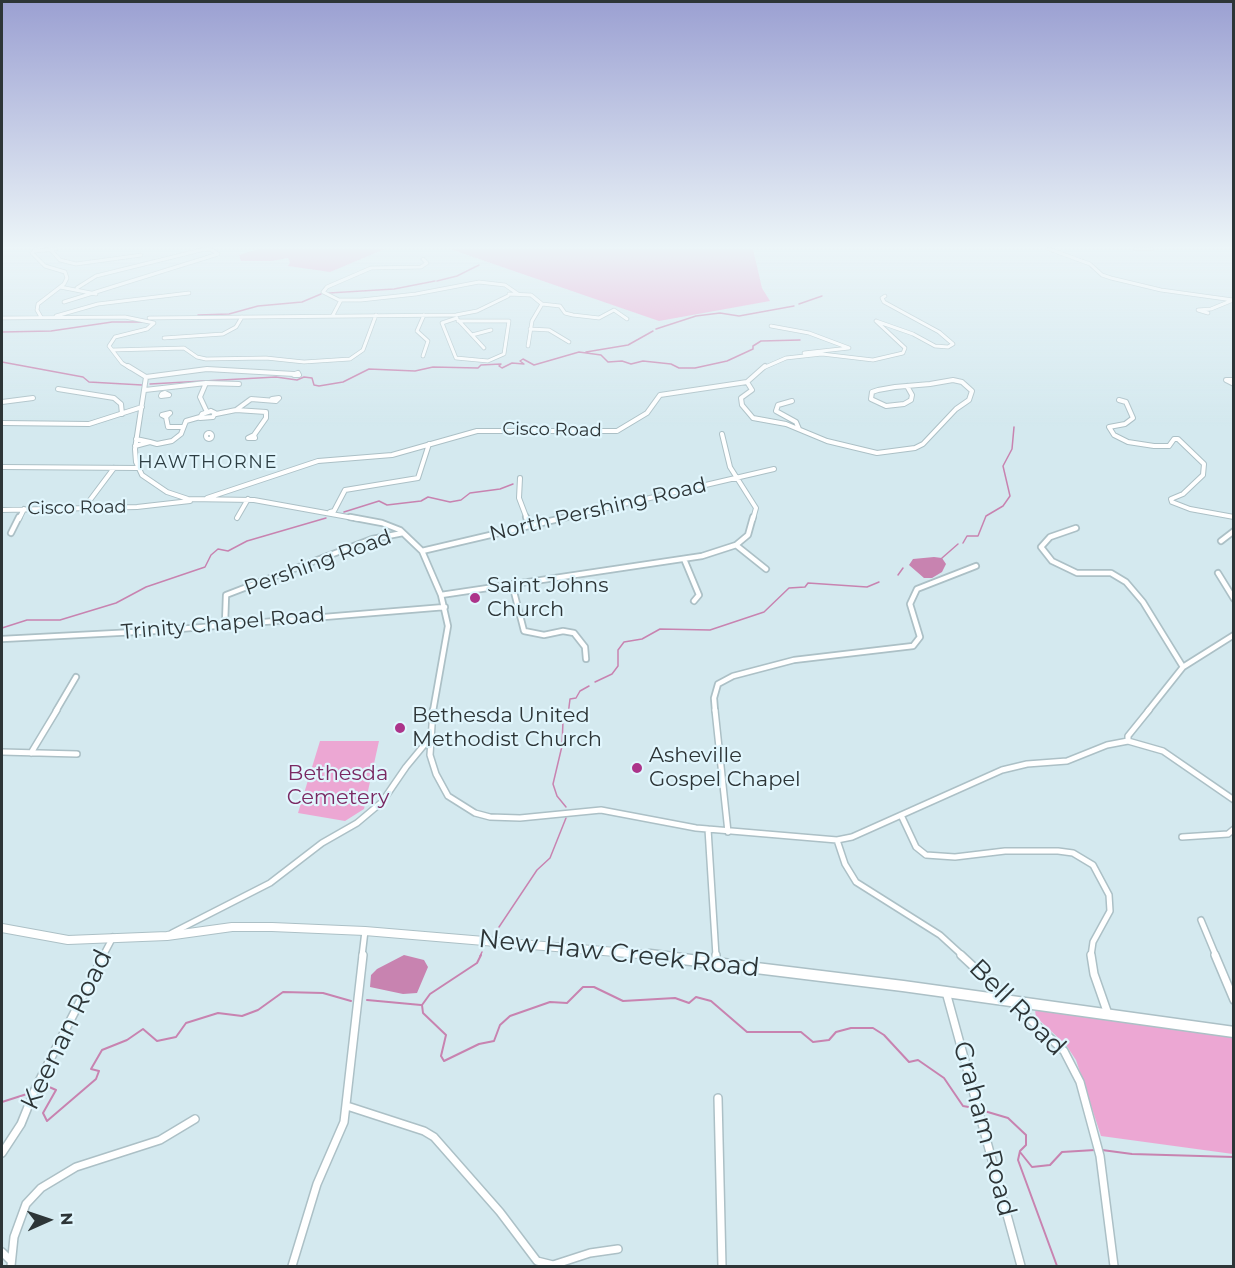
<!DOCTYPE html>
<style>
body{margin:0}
#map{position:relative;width:1235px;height:1268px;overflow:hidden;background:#d4e9ef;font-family:Montserrat,sans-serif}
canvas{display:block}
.frame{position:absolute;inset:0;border:3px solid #2d3537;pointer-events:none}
.north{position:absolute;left:18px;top:1190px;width:60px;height:60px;-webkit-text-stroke:4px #e1f6fd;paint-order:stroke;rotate:87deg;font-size:16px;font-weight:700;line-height:24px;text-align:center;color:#2d3537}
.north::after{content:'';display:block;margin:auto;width:21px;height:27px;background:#2d3537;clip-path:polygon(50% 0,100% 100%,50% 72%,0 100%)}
</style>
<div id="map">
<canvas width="1235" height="1268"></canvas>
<div class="frame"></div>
<div class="north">N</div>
</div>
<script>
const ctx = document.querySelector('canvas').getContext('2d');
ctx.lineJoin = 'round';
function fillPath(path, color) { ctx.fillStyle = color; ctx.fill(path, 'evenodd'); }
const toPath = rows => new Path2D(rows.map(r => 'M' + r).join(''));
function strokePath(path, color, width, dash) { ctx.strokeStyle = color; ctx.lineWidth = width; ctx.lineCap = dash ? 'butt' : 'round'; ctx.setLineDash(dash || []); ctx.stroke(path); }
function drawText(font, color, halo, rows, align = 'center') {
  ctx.font = font + ' Montserrat,sans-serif'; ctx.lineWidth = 4.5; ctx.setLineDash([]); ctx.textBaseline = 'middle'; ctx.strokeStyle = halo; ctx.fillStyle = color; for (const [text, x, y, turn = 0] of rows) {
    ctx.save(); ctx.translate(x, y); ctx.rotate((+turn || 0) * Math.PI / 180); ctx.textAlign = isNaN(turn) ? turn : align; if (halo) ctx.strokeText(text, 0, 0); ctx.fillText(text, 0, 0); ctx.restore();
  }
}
fillPath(toPath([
 [258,249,385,249,330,272,288,266,290,262,288,258,272,261,241,261,239,255],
 [450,249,753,249,762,288,770,301,659,321],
 [320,741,379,741,364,809,345,821,298,813],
 [1035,1010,1233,1037,1233,1154,1101,1136,1076,1060,1066,1045,1036,1017]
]), '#eca7d3');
fillPath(toPath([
 [934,557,942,558,946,564,942,572,932,578,924,578,909,565,913,559],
 [404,955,424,960,428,967,417,993,403,994,370,987,371,975,377,969]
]), '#c883b0');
strokePath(toPath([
 [437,281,457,276,479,265],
 [329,293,394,289,435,281],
 [799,304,822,296],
 [198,315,229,314,258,306,302,302,321,294],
 [656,329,696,316,720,313,739,316,794,306],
 [2,332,51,331,112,322,143,322],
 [586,352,628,345,653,331],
 [2,362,83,377,89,382,142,385],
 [150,384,276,377,297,380,304,377,312,378,314,385,319,386,343,382,369,369,415,371,433,367,478,368,481,365,501,364,499,366,502,368,512,363,524,364,520,361,523,359,534,365,579,352,601,355,608,362,622,361,631,364,643,361,671,364,679,368,695,368,727,361,753,349,753,346,761,341,800,340],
 [344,512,379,501,387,505,421,501,428,497,450,502,461,500,470,493,500,489,513,484],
 [963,543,967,536,978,536,986,516,1003,506,1010,496,1003,466,1012,449,1014,427],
 [942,558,958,544],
 [898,575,903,568],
 [2,628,27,620,60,620,116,603,146,587,205,567,211,555,218,549,228,551,247,541,326,518],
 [595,682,612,674,618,666,618,650,624,642,642,639,660,629,710,630,764,612,789,588,805,587,808,583,867,587,879,582],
 [566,807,557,796,553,784,562,746,563,721,568,715,570,699,576,698,580,691,589,686],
 [499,927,537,870,550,858,566,818],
 [480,956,482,952]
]), '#c883b0', 1.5);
strokePath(toPath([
 [367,1000,421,1005],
 [422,1005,423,1013,446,1035,441,1056,444,1061,479,1044,494,1041,500,1025,510,1016,550,1002,567,1003,583,987,594,987,623,1001,675,998,689,1003,696,997,711,1001,747,1032,801,1032,813,1042,829,1040,836,1032,851,1028,873,1028,884,1035,909,1062,918,1060,944,1078,963,1106,974,1108],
 [422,1005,430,994,477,963,481,955],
 [38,1090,47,1086,56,1090,43,1113,47,1121,96,1079,99,1071,91,1069,102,1050,127,1040,143,1029,157,1041,176,1037,186,1023,218,1013,242,1016,258,1010,283,992,323,993,351,1001],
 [2,1102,30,1093],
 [981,1110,1008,1118,1026,1135,1026,1145,1020,1151,1018,1160,1057,1266],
 [1102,1150,1132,1154,1234,1157],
 [1020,1152,1032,1167,1050,1165,1062,1152,1095,1150]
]), '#c883b0', 2);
const streetFar4 = toPath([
 [36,249,32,253,45,266,65,272,67,278,64,284,38,304,37,310,41,317],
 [50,249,60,260,76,264,141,255],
 [1049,249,1090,264,1102,275,1111,278,1161,290,1233,300,1211,309,1198,310,1208,313],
 [1135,249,1152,249],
 [35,251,56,249],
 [423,259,427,263,421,267,371,268,327,287,323,292,339,300,361,300,416,294,479,282,505,285,518,294],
 [60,287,96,294],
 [509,294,531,295,542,304,560,306,565,313,573,315,599,318,614,310,627,319],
 [64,302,218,254,210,249,201,250,96,276,77,288],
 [333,315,341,300],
 [56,316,98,304,189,293],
 [2,318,125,317,154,323,147,329,115,337,109,346,122,363,130,368],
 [149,318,456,315,477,311,508,296],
 [457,318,442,323,456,358,488,361,504,354,509,321,458,321],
 [458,320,484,348],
 [876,321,913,334,935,346,948,347,953,344,939,332,884,302,882,298,885,296],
 [771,326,809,333,849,348,804,353],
 [530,329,549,330,569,342],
 [472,335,491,330],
 [164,338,223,334,236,327,242,317],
 [528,346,532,321,542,304],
 [113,350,184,348,197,357,206,359,266,358,304,362,350,359,363,350,376,315],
 [423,356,428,341,417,331,424,315],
 [763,368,786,358,822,354,873,360,903,353,905,348,876,321]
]);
const streetFar3 = toPath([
 [128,366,146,377,135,449,136,462,142,475,167,492,188,499,254,500,359,519],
 [298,373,299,375,294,375,295,374,298,373],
 [146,377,207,369,294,374],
 [1234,380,1226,380,1234,384],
 [747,382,752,390,741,398,742,405,753,418,786,424,827,441,877,453,915,448,923,444,956,409,969,400,972,391,962,382,953,380,930,384,895,387,878,390,872,392,871,399,886,406,904,404,911,400,912,395,907,386],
 [206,383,200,397,207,412],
 [58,389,114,398,121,404,122,414],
 [145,390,206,383,239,384],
 [165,393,169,395,161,396,162,394,165,393],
 [1119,400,1126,402,1133,418,1125,424,1109,427,1114,435,1128,442,1154,446,1169,446,1174,439,1178,439,1204,464,1203,475,1183,494,1171,499,1172,502,1190,509,1234,517],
 [792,401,778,405,776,411,796,422,799,429],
 [2,402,33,398],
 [236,410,251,399,276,401,279,398,272,399],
 [211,411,215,413,213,417,200,418,202,414,211,411],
 [170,413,166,417,162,415,170,413],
 [216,414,236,410,266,412,266,418,254,435],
 [166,417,168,427,182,427],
 [2,423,89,424,142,407],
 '206 436a3 3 0 1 1 6 0a3 3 0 1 1-6 0Z',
 [722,434,730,467,756,508,753,519],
 [254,435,255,438,248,438,254,435],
 [150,442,157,444,172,441,181,434,186,421,200,417],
 [135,446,150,442,136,439],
 [2,467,138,468],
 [520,478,519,498,527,519],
 [207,498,318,461,392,455,477,431,617,431,647,413,660,395,747,382,765,366],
 [84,508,114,468],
 [2,510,137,507,190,501],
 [330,512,334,511,345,490,418,478,429,444],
 [237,518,248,499],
 [19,519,24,509],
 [560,519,774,469]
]);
const streetFar2 = toPath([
 [350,517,382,523,400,530,422,551,441,595,448,626,433,711],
 [526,517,529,525],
 [1076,528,1050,537,1041,547,1052,561,1077,573,1111,573,1126,582,1143,602,1183,667],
 [11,533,19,517],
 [1221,541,1234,531],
 [736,545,766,569],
 [422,551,567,517],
 [684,559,699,595,694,601],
 [1218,573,1234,599],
 [512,584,524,631,544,635,563,631,574,633,585,647,586,659],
 [441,595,702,556,736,545,748,535,753,517],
 [225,624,226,595,372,539,403,533],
 [2,639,155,631,445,607],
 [56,711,76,677],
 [715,711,714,698,718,684,733,676,794,660,913,646,920,637,910,604,917,589,976,566],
 [1148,711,1183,667,1234,635]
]);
const streetFar1 = toPath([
 [433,710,430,755,436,774,448,796,475,813,490,817,520,818,601,810,696,828,837,840,852,837,1002,770,1027,764,1067,761,1107,745,1128,741,1163,751,1234,800],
 [715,710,728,832],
 [1128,741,1128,736,1149,710],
 [2,752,77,754],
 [31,753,57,710],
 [901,815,916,847,926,855,955,857,1005,851,1058,851,1073,853,1093,865,1109,895,1110,911,1093,942,1091,956],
 [708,829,716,956],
 [1182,837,1228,834,1234,829],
 [837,840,845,864,856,882,940,935,963,956],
 [1201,920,1216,956],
 [172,933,270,883,322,843,357,823,382,802,406,767,425,744,428,744],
 [103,956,113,937],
 [362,956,365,931]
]);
const street = toPath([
 [716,955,716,963],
 [961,955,1064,1051,1080,1082,1100,1156,1114,1266],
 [1091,955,1094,974,1108,1014],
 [1215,955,1234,1000],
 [946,992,1021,1266],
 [718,1098,722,1266],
 [347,1106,424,1131,434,1137,500,1212,537,1261,553,1265,590,1253,618,1249],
 [2,1153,21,1124,36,1087,104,955],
 [2,1252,11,1261],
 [11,1266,14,1237,26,1204,41,1188,76,1167,160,1140,195,1119],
 [292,1266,317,1184,344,1122,363,955]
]);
const secondaryFar1 = toPath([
 [2,928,68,940,167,936,232,927,272,927,365,931,663,956]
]);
const secondary = toPath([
 [650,955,903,986,1234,1032]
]);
strokePath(streetFar4, '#acc0c6', 4.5);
strokePath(streetFar3, '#acc0c6', 6);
strokePath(streetFar2, '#acc0c6', 8);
strokePath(streetFar1, '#acc0c6', 8);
strokePath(street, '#acc0c6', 10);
strokePath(secondaryFar1, '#acc0c6', 10);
strokePath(secondary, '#acc0c6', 13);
strokePath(streetFar4, '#fff', 3);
strokePath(streetFar3, '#fff', 4);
strokePath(streetFar2, '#fff', 4.5);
strokePath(streetFar1, '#fff', 5);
strokePath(street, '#fff', 7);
strokePath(secondaryFar1, '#fff', 8);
strokePath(secondary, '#fff', 10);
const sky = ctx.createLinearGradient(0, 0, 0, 426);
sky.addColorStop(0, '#9ba0d2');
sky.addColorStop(0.58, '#ecf5f8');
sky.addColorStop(1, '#ecf5f800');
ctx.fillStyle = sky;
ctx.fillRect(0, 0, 1235, 426);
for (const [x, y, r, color] of [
 [475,598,6,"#ac348a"],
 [400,728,6,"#ac348a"],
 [637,768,6,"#ac348a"]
]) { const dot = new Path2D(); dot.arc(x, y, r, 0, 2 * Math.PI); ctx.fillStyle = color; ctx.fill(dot); strokePath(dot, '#e1f6fd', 2); }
drawText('18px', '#2d3537', '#e1f6fd', [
 ["Cisco Road",552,430,1],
 ["Cisco Road",77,508,-1]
]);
ctx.letterSpacing = '1.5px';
drawText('18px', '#2d3e43', '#e1f6fd', [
 ["HAWTHORNE",208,463]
]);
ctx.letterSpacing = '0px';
drawText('21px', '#2d3537', '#e1f6fd', [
 ["North Pershing Road",598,510,-13],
 ["Pershing Road",318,563,-20],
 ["Trinity Chapel Road",223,624,-5]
]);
drawText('21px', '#2d3537', '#e1f6fd', [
 ["Saint Johns",487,586],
 ["Church",487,610],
 ["Bethesda United",412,716],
 ["Methodist Church",412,740],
 ["Asheville",649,756],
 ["Gospel Chapel",649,780]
], 'left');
drawText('21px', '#7a2862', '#e1f6fd', [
 ["Bethesda",338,774],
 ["Cemetery",338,798]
]);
drawText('26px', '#2d3537', '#e1f6fd', [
 ["New Haw Creek Road",619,954,6],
 ["Bell Road",1017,1008,45],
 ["Keenan Road",67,1030,-64],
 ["Graham Road",984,1129,75]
]);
</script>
